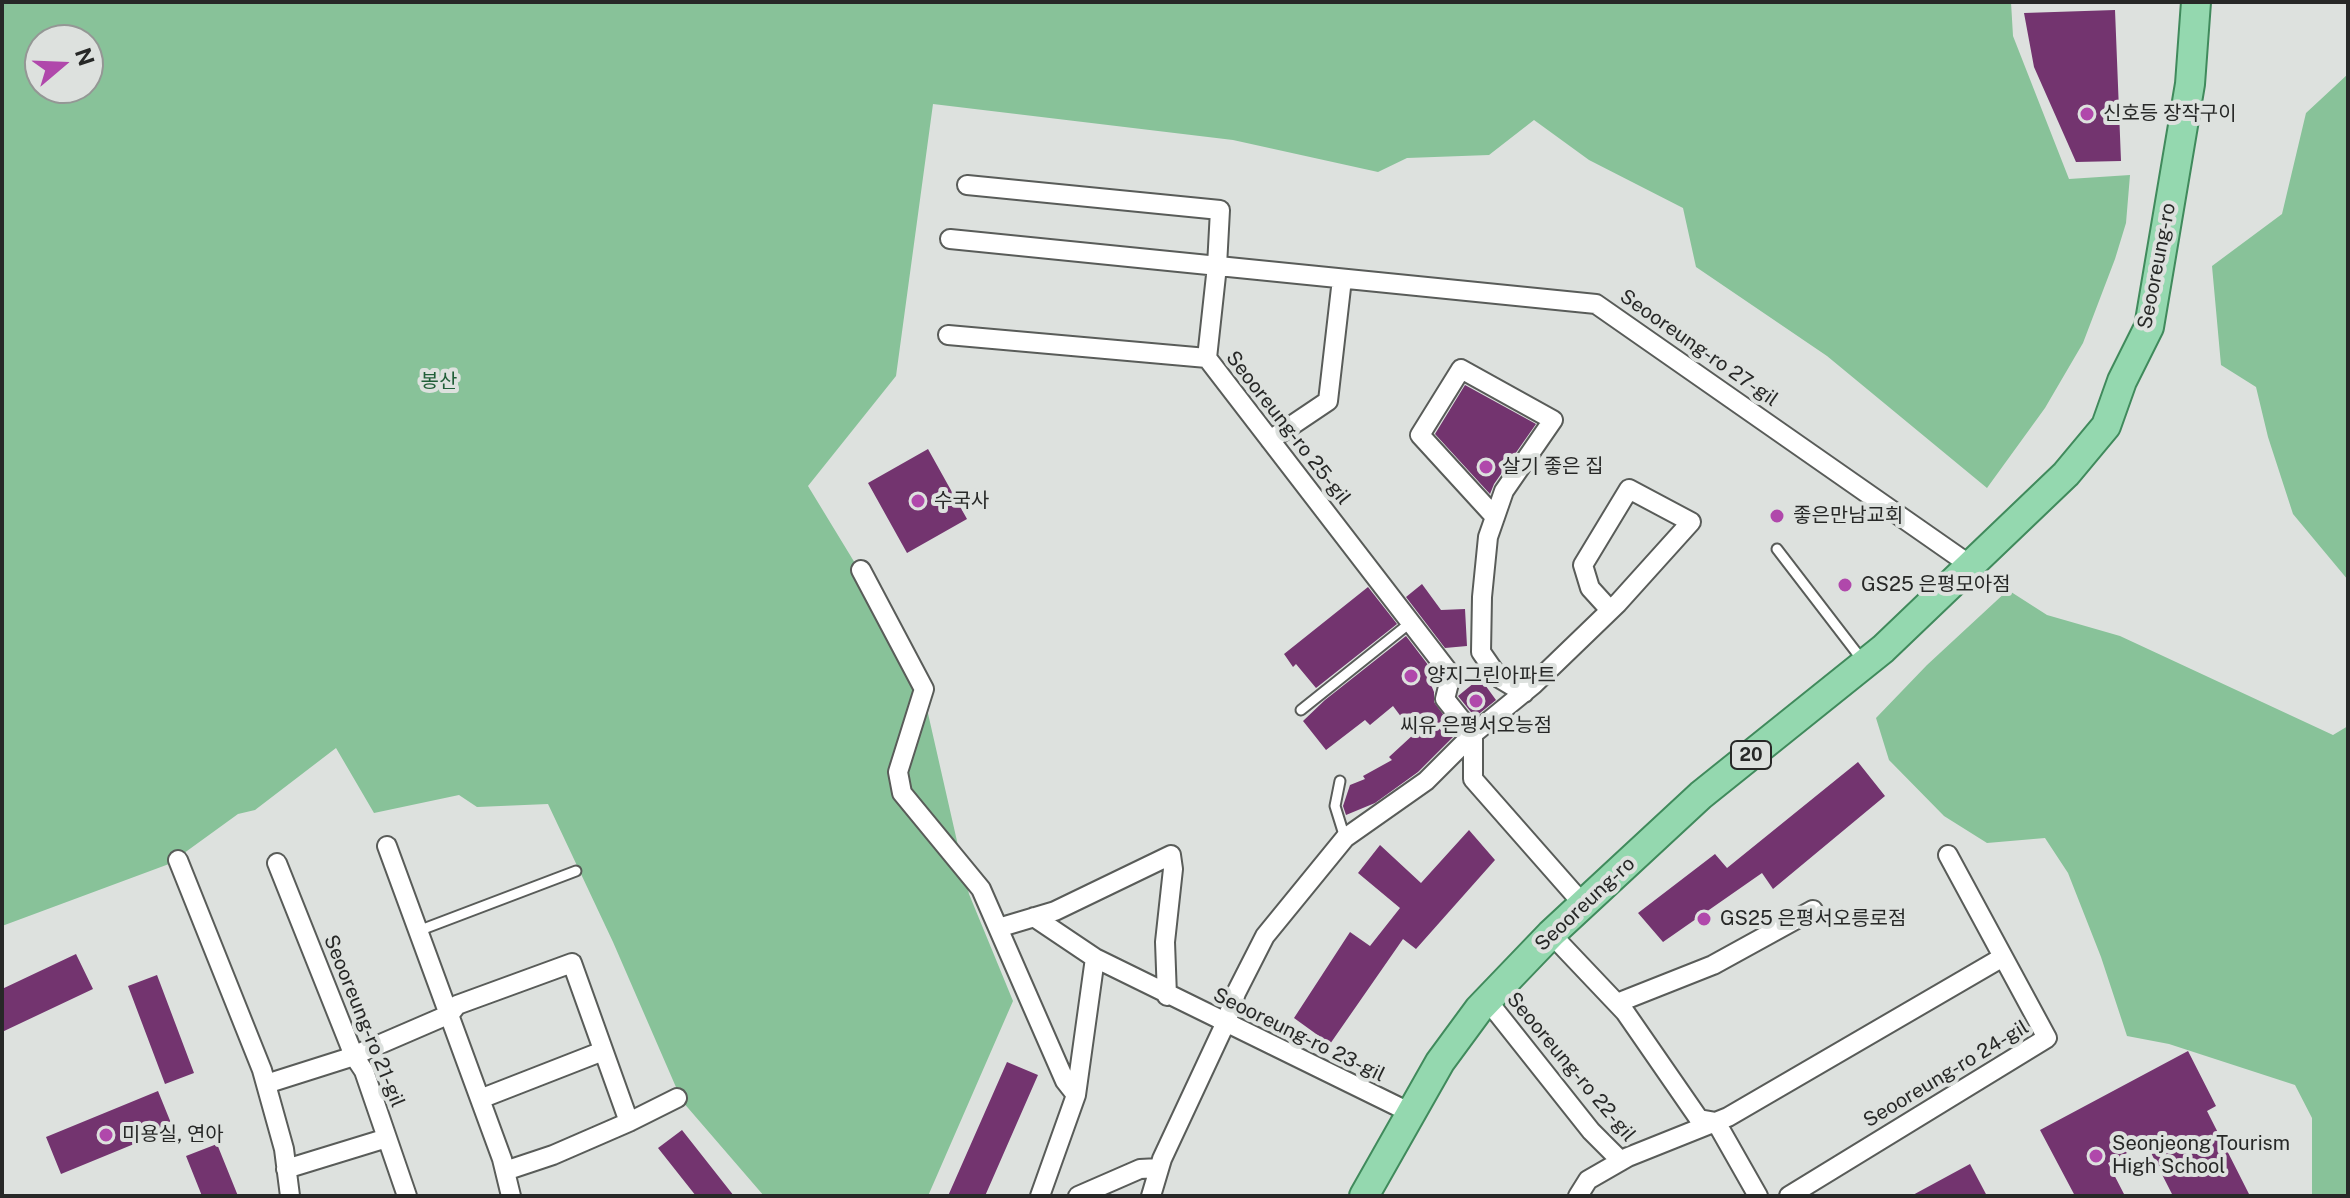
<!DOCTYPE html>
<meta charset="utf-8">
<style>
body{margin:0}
#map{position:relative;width:2350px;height:1198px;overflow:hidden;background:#dde1de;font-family:"Public Sans",sans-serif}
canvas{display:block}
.frame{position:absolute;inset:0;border:4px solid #272827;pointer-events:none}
.north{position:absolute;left:24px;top:24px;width:80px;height:80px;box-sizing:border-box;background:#dde1de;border:2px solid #949795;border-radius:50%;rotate:71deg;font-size:22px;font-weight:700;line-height:32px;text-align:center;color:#272827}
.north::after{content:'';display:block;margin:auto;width:28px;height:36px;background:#b048ab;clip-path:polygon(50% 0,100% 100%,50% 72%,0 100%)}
</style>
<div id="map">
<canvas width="2350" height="1198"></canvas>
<div class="frame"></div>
<div class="north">N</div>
</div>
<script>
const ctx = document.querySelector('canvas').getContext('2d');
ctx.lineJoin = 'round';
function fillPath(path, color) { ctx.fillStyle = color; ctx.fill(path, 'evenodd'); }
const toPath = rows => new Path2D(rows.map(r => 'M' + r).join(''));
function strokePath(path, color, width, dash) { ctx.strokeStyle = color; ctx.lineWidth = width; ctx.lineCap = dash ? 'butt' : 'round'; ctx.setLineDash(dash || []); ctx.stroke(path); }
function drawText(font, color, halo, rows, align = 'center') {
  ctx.font = font + ' "Public Sans","Noto Sans KR",sans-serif'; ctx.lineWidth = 8; ctx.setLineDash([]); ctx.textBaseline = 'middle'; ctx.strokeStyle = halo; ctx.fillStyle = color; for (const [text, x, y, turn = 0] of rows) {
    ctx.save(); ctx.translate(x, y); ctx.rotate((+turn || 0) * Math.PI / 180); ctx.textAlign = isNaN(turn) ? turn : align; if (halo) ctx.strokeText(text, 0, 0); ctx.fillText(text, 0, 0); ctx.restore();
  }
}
fillPath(toPath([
 [2,2,2011,2,2013,36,2069,179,2130,175,2126,223,2115,259,2083,343,2045,408,1987,488,1827,356,1696,267,1683,208,1589,160,1534,120,1489,155,1407,158,1378,172,1233,140,933,104,896,376,808,486,917,665,969,894,1013,1001,928,1196,764,1196,682,1101,613,942,548,804,477,807,459,795,374,813,336,748,255,810,238,814,169,864,2,926],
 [40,40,88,40,88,88,40,88],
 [2348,74,2348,580,2293,514,2268,437,2256,387,2221,365,2212,266,2282,214,2306,113],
 [2008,590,2047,615,2120,636,2333,735,2348,726,2348,1196,2312,1196,2312,1118,2295,1085,2169,1044,2127,1036,2101,957,2068,873,2045,838,1987,843,1944,816,1889,760,1876,718,1927,665]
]), '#88c299');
fillPath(toPath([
 [2115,10,2121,161,2076,162,2034,67,2024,13],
 [1465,385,1536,424,1494,484,1490,494,1435,434],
 [928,449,967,519,907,553,868,483],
 [1422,584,1441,610,1465,609,1467,646,1445,648,1406,597],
 [1368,587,1397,624,1316,688,1296,664,1293,667,1284,654],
 [1406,636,1435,674,1429,680,1434,692,1434,702,1457,733,1418,772,1375,803,1346,815,1343,806,1350,785,1365,779,1363,776,1392,760,1389,757,1414,734,1393,706,1370,725,1365,720,1326,750,1303,721,1325,700],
 [1480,678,1496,700,1475,717,1458,696],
 [1858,762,1885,796,1773,889,1762,873,1663,942,1638,913,1715,854,1727,868],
 [1469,830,1495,860,1416,949,1403,939,1330,1044,1294,1018,1350,932,1370,946,1400,908,1358,873,1380,845,1421,883],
 [76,954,93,989,2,1032,2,989],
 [157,975,194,1073,165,1084,128,986],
 [2188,1051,2216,1106,2207,1111,2250,1196,2173,1196,2146,1143,2108,1163,2125,1196,2075,1196,2040,1130],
 [1007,1062,1038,1075,985,1196,948,1196],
 [158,1091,173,1128,61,1174,46,1137],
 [682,1130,734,1196,696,1196,658,1148],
 [217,1144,238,1196,202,1196,186,1156],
 [1970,1164,1987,1196,1911,1196]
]), '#73346f');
const service = toPath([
 [1777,549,1863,661],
 [1301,710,1410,623],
 [1340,781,1335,806,1345,838],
 [418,931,576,871]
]);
const minor = toPath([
 [967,185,1220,210,1217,266,1207,358],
 [950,239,1596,304,1970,565],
 [948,335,1207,358,1451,675,1445,699,1473,734,1473,779,1583,904],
 [1270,440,1328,401,1342,279],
 [1495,517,1420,435,1461,369,1553,420,1504,491,1495,517,1488,537,1482,597,1481,652,1499,678,1524,693],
 [861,570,924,689,898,772,902,793,981,889,1065,1081,1076,1095],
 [387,846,502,1159,511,1196],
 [178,860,262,1070,284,1149,290,1196],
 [277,863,354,1056,364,1071,407,1196],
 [1034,917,1095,958,1411,1113],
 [998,928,1055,911,1171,855,1173,869,1165,942,1167,996],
 [1551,934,1625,1012,1699,1119,1716,1122,1758,1196],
 [1487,1000,1591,1131,1621,1161],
 [1617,1003,1713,965,1813,910],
 [266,1084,348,1058,450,1014,457,1005,572,963,629,1122],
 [480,1099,603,1051],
 [286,1169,387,1138],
 [505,1171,553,1155,629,1122,677,1098],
 [1040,1196,1076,1095,1095,958],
 [1078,1196,1140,1169,1159,1168],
 [1151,1196,1162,1159,1226,1022,1236,993,1265,936,1345,838,1426,781,1473,734,1533,685,1618,603,1691,522,1629,489,1583,565,1590,588,1610,610],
 [1578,1196,1588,1180,1628,1157,1728,1117,2003,957],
 [1789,1196,2047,1038,1948,855]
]);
const primary = toPath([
 [1364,1196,1440,1062,1479,1009,1551,934,1701,795,1883,649,2066,474,2106,426,2122,381,2149,327,2190,84,2196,2]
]);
strokePath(service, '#595c59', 13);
strokePath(minor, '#595c59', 22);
strokePath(primary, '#408a5c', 32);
strokePath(service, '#fff', 9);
strokePath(minor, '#fff', 18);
strokePath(primary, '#94d8af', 28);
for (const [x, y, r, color] of [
 [2087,114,8,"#b048ab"],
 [1486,467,8,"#b048ab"],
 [918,501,8,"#b048ab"],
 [1777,516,8,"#b048ab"],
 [1845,585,8,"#b048ab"],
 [1411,676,8,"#b048ab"],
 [1476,701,8,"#b048ab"],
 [1704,919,8,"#b048ab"],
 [106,1135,8,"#b048ab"],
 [2096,1156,8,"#b048ab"]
]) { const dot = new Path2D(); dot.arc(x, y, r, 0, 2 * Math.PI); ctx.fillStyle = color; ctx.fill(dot); strokePath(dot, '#dde1de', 3); }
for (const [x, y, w] of [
 [1751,755,40]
]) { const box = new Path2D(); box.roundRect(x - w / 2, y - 14, w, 28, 6); ctx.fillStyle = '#dde1de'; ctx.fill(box); strokePath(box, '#272827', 2); }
drawText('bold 18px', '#272827', null, [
 ["20",1751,755]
]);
drawText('20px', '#272827', '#dde1de', [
 ["신호등 장작구이",2103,114],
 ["살기 좋은 집",1502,467],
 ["수국사",934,501],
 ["좋은만남교회",1793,516],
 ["GS25 은평모아점",1861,585],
 ["양지그린아파트",1427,676],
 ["씨유 은평서오능점",1476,726,"center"],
 ["GS25 은평서오릉로점",1720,919],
 ["미용실, 연아",122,1135],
 ["Seonjeong Tourism",2112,1144],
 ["High School",2112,1167]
], 'left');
drawText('20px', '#272827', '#dde1de', [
 ["Seooreung-ro",2157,266,-79],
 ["Seooreung-ro 27-gil",1699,348,35],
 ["Seooreung-ro 25-gil",1288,428,52],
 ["Seooreung-ro",1585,904,-43],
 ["Seooreung-ro 21-gil",364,1021,68],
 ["Seooreung-ro 23-gil",1299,1035,26],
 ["Seooreung-ro 22-gil",1571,1067,50],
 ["Seooreung-ro 24-gil",1946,1074,-31]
]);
drawText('20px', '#205e38', '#dde1de', [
 ["봉산",439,382]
]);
</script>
